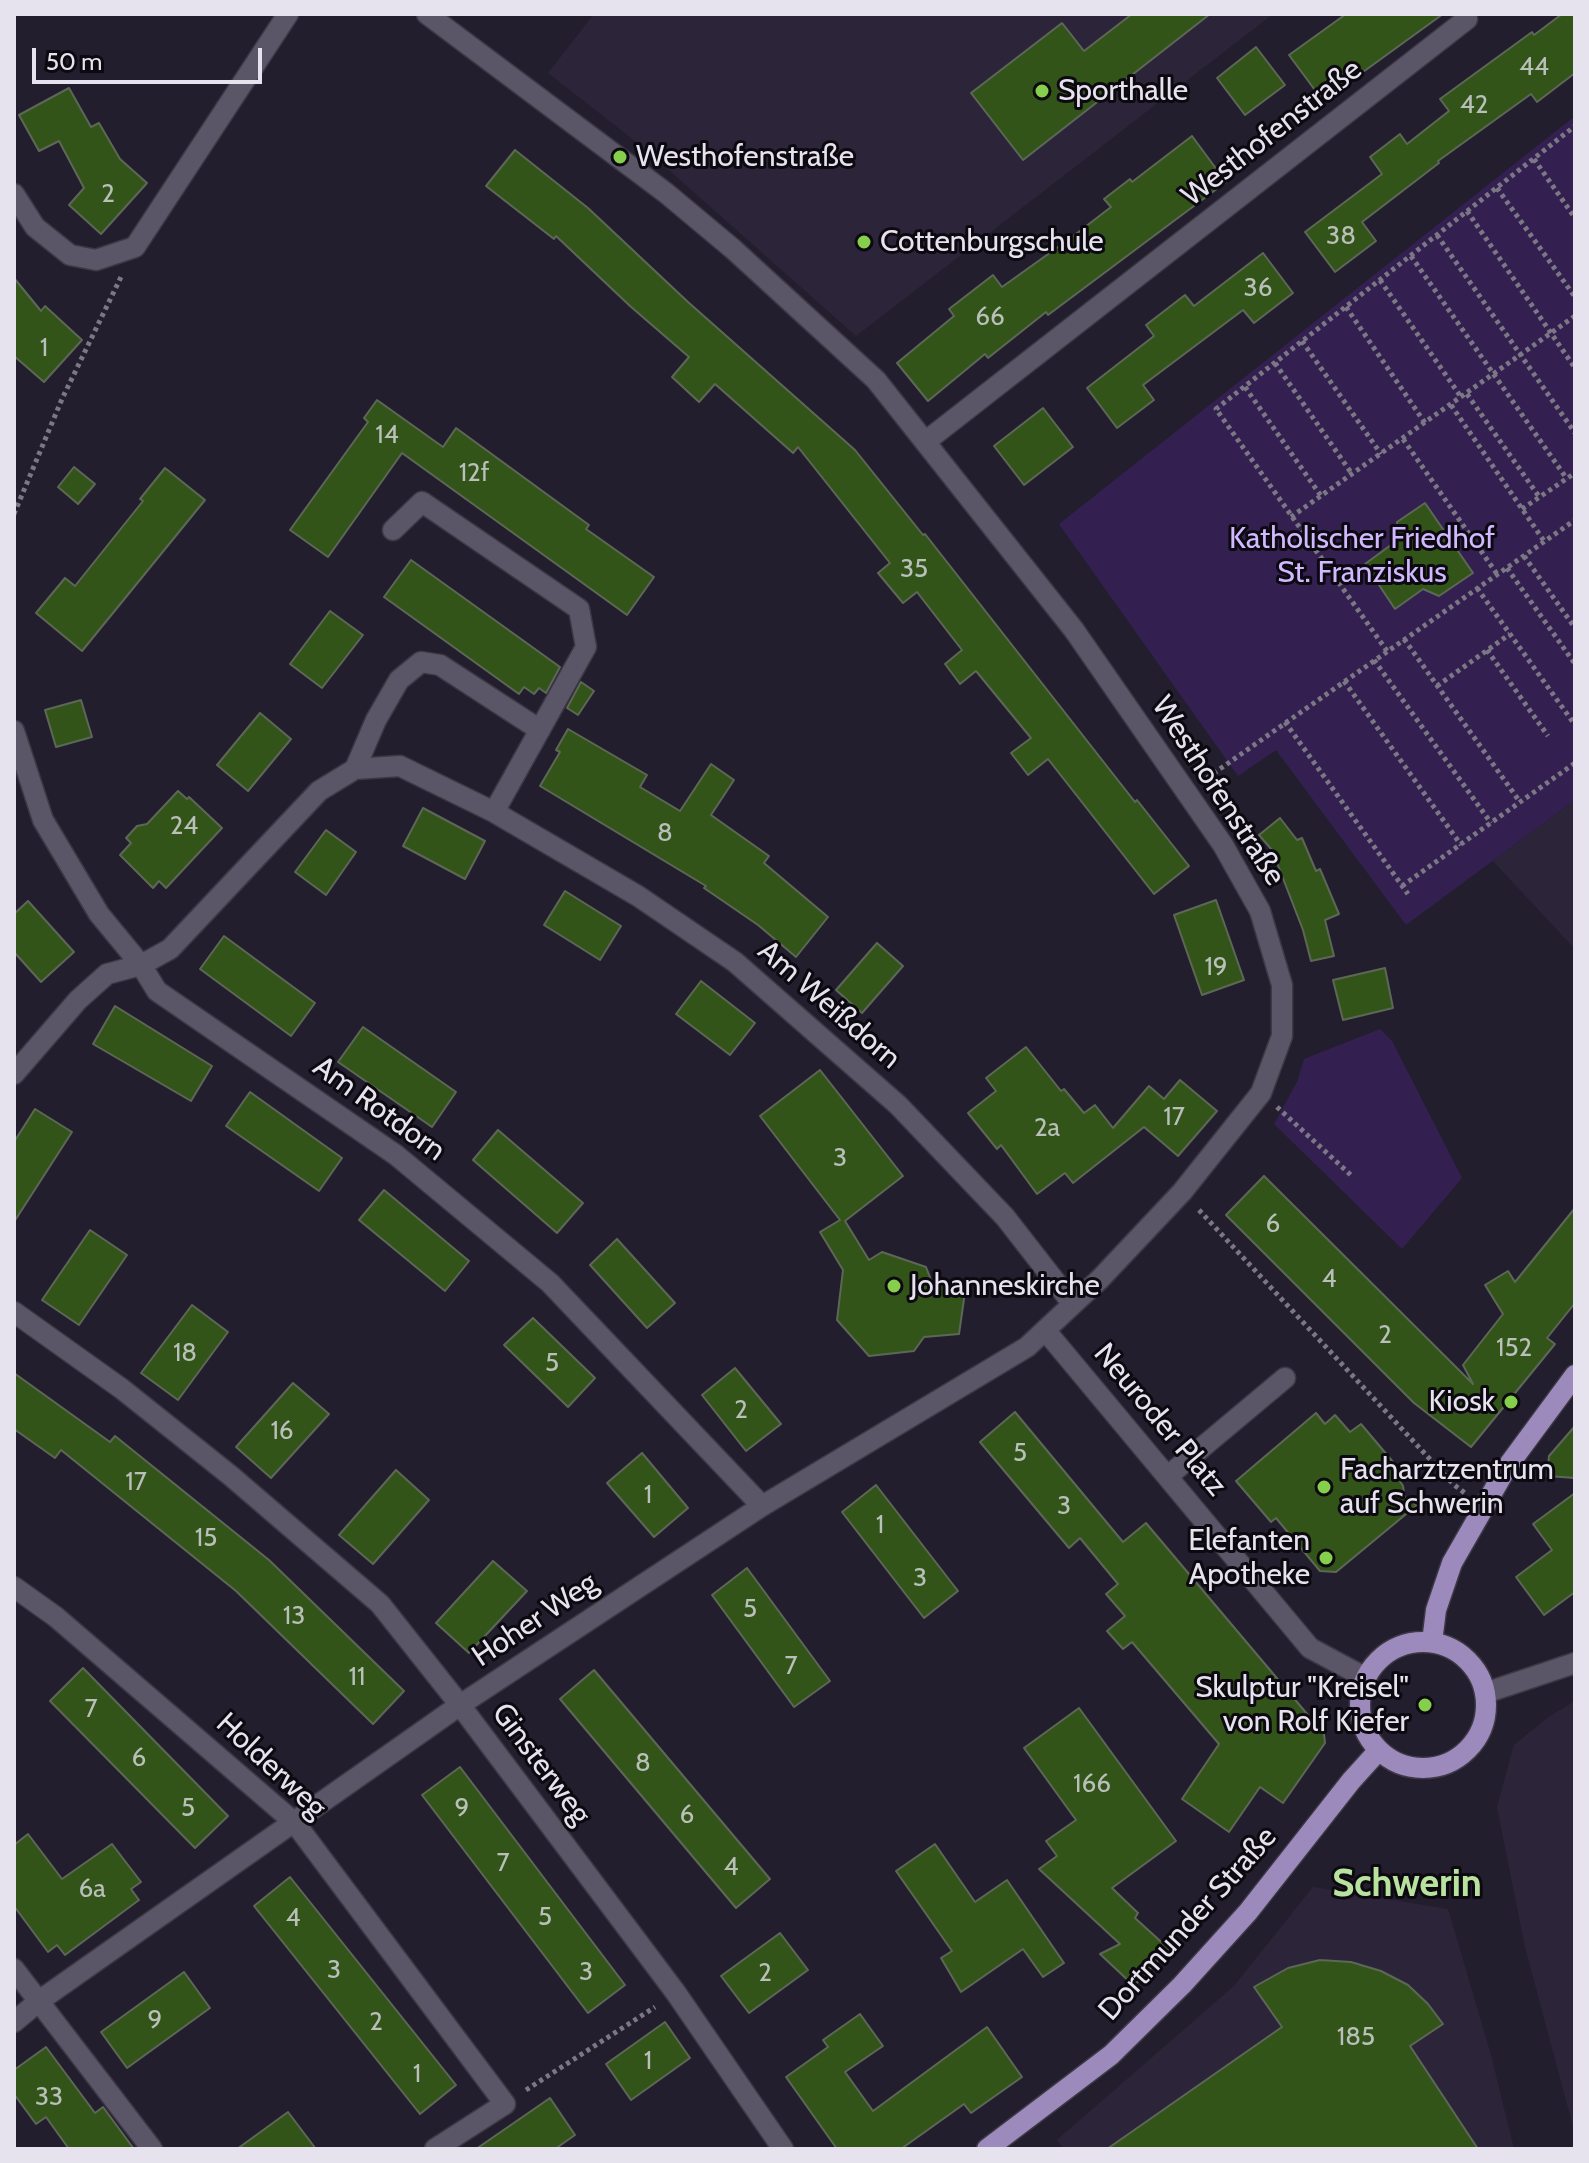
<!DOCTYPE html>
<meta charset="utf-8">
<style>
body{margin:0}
#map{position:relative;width:1589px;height:2163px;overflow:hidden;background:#231e2d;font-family:Cabin,sans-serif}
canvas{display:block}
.frame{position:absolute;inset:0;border:16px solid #e6e3ee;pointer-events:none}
.scale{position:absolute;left:32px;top:48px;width:230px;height:36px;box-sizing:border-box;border:4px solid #e6e3ee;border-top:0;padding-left:10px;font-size:24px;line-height:28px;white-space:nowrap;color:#e6e3ee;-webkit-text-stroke:6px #0c0910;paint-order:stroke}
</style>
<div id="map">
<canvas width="1589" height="2163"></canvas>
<div class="frame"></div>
<div class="scale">50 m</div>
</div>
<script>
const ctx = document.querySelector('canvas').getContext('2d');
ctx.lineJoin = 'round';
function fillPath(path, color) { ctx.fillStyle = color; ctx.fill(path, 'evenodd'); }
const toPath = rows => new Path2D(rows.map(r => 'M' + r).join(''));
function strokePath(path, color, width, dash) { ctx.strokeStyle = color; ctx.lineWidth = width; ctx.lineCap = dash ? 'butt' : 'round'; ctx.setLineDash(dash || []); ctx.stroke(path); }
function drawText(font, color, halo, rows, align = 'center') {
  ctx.font = font + ' Cabin,sans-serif'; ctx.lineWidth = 6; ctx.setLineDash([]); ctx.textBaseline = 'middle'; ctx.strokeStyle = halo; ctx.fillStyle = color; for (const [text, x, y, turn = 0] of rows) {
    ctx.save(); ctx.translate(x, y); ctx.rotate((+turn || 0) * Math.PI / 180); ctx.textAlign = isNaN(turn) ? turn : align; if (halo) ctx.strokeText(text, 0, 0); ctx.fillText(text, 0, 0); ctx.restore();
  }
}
fillPath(toPath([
 [594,14,1273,14,856,336,644,148,548,73],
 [1575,800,1575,949,1493,861],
 [1575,1701,1575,2134,1525,1947,1497,1807,1514,1745,1550,1716],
 [1313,1887,1448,1909,1491,2055,1514,2149,1064,2149,1057,2140,1234,1986]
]), '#2c253a');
fillPath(toPath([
 [1575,116,1575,800,1406,925,1276,750,1238,776,1059,524],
 [1380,1029,1392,1041,1462,1178,1402,1249,1274,1124,1297,1082,1304,1059]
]), '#332050');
const building = toPath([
 [1132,14,1210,14,1023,160,971,93,1062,23,1084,51,1132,14],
 [1346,14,1443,14,1323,101,1289,55,1346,14],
 [1562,14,1575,14,1575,73,1537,102,1531,94,1438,161,1439,163,1362,222,1376,241,1335,272,1305,232,1382,174,1370,157,1400,134,1407,144,1449,111,1440,99,1532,32,1534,35,1562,14],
 [1256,47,1285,85,1245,115,1217,78,1256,47],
 [69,88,91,127,99,123,120,159,147,183,101,234,69,205,84,188,59,141,39,151,19,115,69,88],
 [1192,136,1226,182,1048,315,1046,312,988,358,985,354,928,401,897,363,954,316,949,309,993,275,1002,287,1072,237,1111,207,1104,199,1130,179,1132,182,1192,136],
 [515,150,588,208,688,302,855,450,923,535,925,534,1135,802,1137,800,1189,866,1154,894,1048,759,1028,775,1011,753,1031,738,976,671,960,684,945,664,962,650,917,592,903,603,878,573,890,563,798,447,793,453,715,384,699,402,672,377,689,357,630,306,556,236,554,239,486,186,515,150],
 [1263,253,1293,293,1254,323,1243,310,1143,385,1154,400,1117,428,1087,388,1154,336,1146,325,1185,295,1194,306,1263,253],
 [14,278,41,311,45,306,82,340,44,382,14,356,14,278],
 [377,400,443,447,456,428,589,525,586,529,654,577,627,615,402,453,328,557,290,530,368,422,364,418,377,400],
 [1043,408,1073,447,1024,485,994,446,1043,408],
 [74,467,95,484,78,504,58,487,74,467],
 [165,468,205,500,82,651,36,613,65,578,75,586,143,501,140,499,165,468],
 [1425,503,1473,573,1439,596,1423,589,1395,609,1365,564,1399,539,1397,522,1425,503],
 [411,560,560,667,546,693,539,688,534,694,524,687,519,694,384,597,411,560],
 [330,611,363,635,322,688,290,664,330,611],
 [581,682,594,691,578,715,567,708,581,682],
 [81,700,92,737,56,747,45,710,81,700],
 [260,713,291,739,248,791,217,765,260,713],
 [568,729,647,775,640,787,680,811,711,764,734,780,711,815,769,856,764,863,828,917,796,957,758,925,704,888,706,886,540,786,560,752,556,750,568,729],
 [178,791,187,799,189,797,222,828,166,888,159,881,153,888,120,855,131,843,126,838,137,826,147,824,178,791],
 [423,808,485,841,465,879,403,846,423,808],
 [1280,818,1297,840,1302,838,1316,871,1320,869,1339,914,1325,920,1334,956,1311,961,1303,930,1272,850,1259,835,1280,818],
 [326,830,356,852,326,895,295,872,326,830],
 [565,891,621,926,600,960,544,925,565,891],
 [1216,900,1244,980,1202,995,1174,915,1216,900],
 [28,901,74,952,41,982,14,952,14,914,28,901],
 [224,936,315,1003,291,1036,200,969,224,936],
 [877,943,903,966,862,1013,836,990,877,943],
 [1385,968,1393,1008,1343,1020,1333,980,1385,968],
 [701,981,755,1023,730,1055,676,1014,701,981],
 [115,1006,212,1066,191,1101,93,1044,115,1006],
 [363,1027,456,1092,432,1127,338,1062,363,1027],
 [1026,1047,1061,1091,1064,1089,1084,1113,1095,1105,1113,1128,1149,1086,1164,1099,1180,1080,1217,1111,1178,1156,1144,1127,1073,1183,1065,1173,1037,1194,1001,1145,997,1149,968,1113,996,1091,986,1078,1026,1047],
 [820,1070,903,1176,845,1221,869,1260,882,1252,926,1267,931,1280,965,1292,959,1334,924,1337,914,1351,869,1356,837,1320,843,1270,820,1232,840,1220,760,1116,820,1070],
 [250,1092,342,1158,319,1191,226,1126,250,1092],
 [35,1109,72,1132,14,1222,14,1142,35,1109],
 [498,1130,583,1203,557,1233,473,1160,498,1130],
 [1264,1176,1473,1384,1463,1365,1503,1314,1485,1285,1508,1271,1515,1282,1575,1208,1575,1303,1547,1338,1555,1344,1471,1447,1414,1403,1226,1215,1264,1176],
 [384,1190,469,1261,445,1291,359,1220,384,1190],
 [90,1230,127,1255,79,1325,42,1300,90,1230],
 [617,1239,675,1303,647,1328,590,1265,617,1239],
 [192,1305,228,1332,178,1400,141,1373,192,1305],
 [533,1318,595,1378,568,1407,504,1345,533,1318],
 [735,1368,781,1424,746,1451,702,1395,735,1368],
 [14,1373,110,1442,115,1436,269,1560,404,1691,373,1724,236,1591,61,1450,55,1458,14,1429,14,1373],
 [293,1383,329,1414,271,1478,236,1447,293,1383],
 [1015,1412,1123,1542,1146,1523,1324,1734,1325,1743,1283,1803,1260,1787,1229,1832,1182,1799,1219,1744,1132,1642,1123,1649,1107,1631,1125,1616,1106,1594,1118,1584,1080,1538,1069,1548,980,1442,1015,1412],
 [1316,1413,1325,1424,1335,1415,1350,1432,1361,1424,1399,1469,1395,1473,1403,1486,1405,1499,1417,1505,1336,1572,1320,1571,1276,1518,1271,1522,1236,1481,1316,1413],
 [1575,1426,1575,1478,1547,1476,1549,1456,1575,1426],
 [642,1453,688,1508,654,1537,607,1483,642,1453],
 [396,1470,429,1500,373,1564,339,1535,396,1470],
 [876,1485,958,1591,924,1618,842,1512,876,1485],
 [1575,1493,1575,1592,1544,1615,1516,1577,1552,1550,1533,1524,1575,1493],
 [493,1561,527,1591,469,1653,436,1623,493,1561],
 [747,1568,830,1681,794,1707,712,1595,747,1568],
 [83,1668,228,1816,195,1848,50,1701,83,1668],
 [594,1670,770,1879,736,1908,560,1699,594,1670],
 [1079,1708,1176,1841,1112,1888,1138,1913,1135,1918,1169,1949,1134,1986,1100,1954,1120,1944,1039,1869,1057,1856,1046,1841,1076,1820,1024,1748,1079,1708],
 [460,1767,625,1985,588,2013,422,1795,460,1767],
 [28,1834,62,1879,112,1844,141,1882,131,1889,139,1900,65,1955,57,1945,48,1952,14,1906,14,1845,28,1834],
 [935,1844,975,1902,1007,1880,1064,1963,1043,1977,1023,1949,961,1992,941,1958,952,1951,896,1871,935,1844],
 [290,1877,456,2085,420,2114,254,1906,290,1877],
 [780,1933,808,1970,749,2013,721,1976,780,1933],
 [1320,1960,1351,1962,1381,1971,1408,1985,1428,2004,1443,2024,1410,2046,1478,2149,1107,2149,1282,2027,1254,1987,1288,1968,1320,1960],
 [184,1972,210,2008,127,2068,101,2032,184,1972],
 [860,2014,883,2046,845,2072,873,2111,987,2027,1022,2077,971,2113,964,2104,901,2149,837,2149,786,2077,828,2047,823,2040,860,2014],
 [665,2022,690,2058,631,2100,606,2064,665,2022],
 [46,2047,95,2113,103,2107,134,2149,69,2149,46,2117,36,2124,14,2094,14,2070,46,2047],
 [550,2098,575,2135,555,2149,476,2149,550,2098],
 [288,2112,316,2149,237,2149,288,2112]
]);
fillPath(building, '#335419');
strokePath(building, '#5d6757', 2);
const minor = toPath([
 [14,194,35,227,70,255,96,260,135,247,288,14],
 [925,442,1467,19],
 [393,530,422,502,579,609,586,647,494,812],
 [14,731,43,820,99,914,141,965,157,991,396,1155,550,1283,762,1506],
 [355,769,376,720,399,680,421,662,440,665,540,730],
 [14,1074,78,1000,107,974,141,965,170,949,319,791,355,769,400,766,494,812,638,896,735,962,898,1105,1005,1217,1072,1303],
 [14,1312,122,1389,231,1476,380,1604,460,1705,676,1993,783,2149],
 [1045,1330,1310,1648,1366,1678],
 [1168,1476,1285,1378],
 [14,1587,56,1617,295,1823,505,2104,435,2149],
 [1485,1693,1575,1663],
 [14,1969,152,2149],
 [14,2022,39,2001,460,1705,762,1506,1027,1347,1100,1279,1182,1192,1261,1093,1282,1036,1282,985,1260,911,1223,845,1074,630,876,380,733,249,666,193,427,14]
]);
const major = toPath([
 [1432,1642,1436,1610,1452,1563,1507,1467,1575,1375],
 '1360 1705a63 63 0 1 1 126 0a63 63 0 1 1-126 0Z',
 [987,2149,1111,2055,1182,1985,1248,1912,1351,1781,1379,1750]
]);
strokePath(minor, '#3d3845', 23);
strokePath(major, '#3d3845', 23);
strokePath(toPath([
 [1534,159,1575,218],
 [1497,188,1575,297],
 [1467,211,1575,368],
 [1437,235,1575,433],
 [1411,256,1567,479],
 [1380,280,1461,397],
 [1346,307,1425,423],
 [1302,341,1381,454],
 [1275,363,1352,474],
 [1245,387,1321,496],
 [1467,394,1540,498],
 [1451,405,1544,541],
 [1403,439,1497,574],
 [1522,509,1575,473],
 [14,514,62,399,121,277],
 [1291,517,1575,316],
 [1524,556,1575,628],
 [1507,568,1575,664],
 [1477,588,1575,725],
 [1404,639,1520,802],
 [1487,650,1548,736],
 [1387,651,1216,409,1575,126],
 [1374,660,1491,823],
 [1344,681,1461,845],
 [1437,686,1510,634],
 [1285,722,1408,894],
 [1207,778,1575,520],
 [1402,886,1575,763],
 [1277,1107,1353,1177],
 [1199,1210,1453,1484,1466,1494],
 [526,2090,655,2007]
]), '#7b7784', 5, [4, 4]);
strokePath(minor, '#5b5667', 20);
strokePath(major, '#9b8abb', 20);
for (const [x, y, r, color] of [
 [1042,91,8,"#85cf4c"],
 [620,157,8,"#85cf4c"],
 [864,242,8,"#85cf4c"],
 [894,1286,8,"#85cf4c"],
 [1511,1402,8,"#85cf4c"],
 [1324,1487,8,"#85cf4c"],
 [1326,1558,8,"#85cf4c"],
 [1425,1705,8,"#85cf4c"]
]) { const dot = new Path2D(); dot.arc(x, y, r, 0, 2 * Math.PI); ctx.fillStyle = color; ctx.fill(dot); strokePath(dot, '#0c0910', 3); }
drawText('26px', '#b9bfb9', null, [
 ["44",1534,67],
 ["42",1474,105],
 ["2",108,194],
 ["38",1341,236],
 ["36",1258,288],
 ["66",990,317],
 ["1",44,348],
 ["14",387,435],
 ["12f",474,473],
 ["35",914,569],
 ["24",184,826],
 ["8",665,833],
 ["19",1216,967],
 ["17",1174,1117],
 ["2a",1047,1128],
 ["3",840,1158],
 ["6",1273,1224],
 ["4",1329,1279],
 ["2",1385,1335],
 ["152",1514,1348],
 ["18",185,1353],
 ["5",552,1363],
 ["2",741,1410],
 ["16",282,1431],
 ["5",1020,1453],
 ["17",136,1482],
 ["1",648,1495],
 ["3",1064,1506],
 ["1",880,1525],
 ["15",206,1538],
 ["3",920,1578],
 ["5",750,1609],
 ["13",294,1616],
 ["7",791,1666],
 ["11",357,1677],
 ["7",91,1709],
 ["6",139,1758],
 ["8",643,1763],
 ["166",1092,1784],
 ["5",188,1808],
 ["9",462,1808],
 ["6",687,1815],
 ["7",503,1863],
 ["4",731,1867],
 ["6a",92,1889],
 ["5",545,1917],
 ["4",293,1918],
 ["3",334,1970],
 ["3",586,1972],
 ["2",765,1973],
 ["9",155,2020],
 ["2",376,2022],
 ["185",1356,2037],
 ["1",648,2061],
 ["1",417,2074],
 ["33",49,2097]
]);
drawText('30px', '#e6e3ee', '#0c0910', [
 ["Sporthalle",1058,91],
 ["Westhofenstraße",636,157],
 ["Cottenburgschule",880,242],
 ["Johanneskirche",910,1286],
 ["Kiosk",1495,1402,"right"],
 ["Facharztzentrum",1340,1470],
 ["auf Schwerin",1340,1504],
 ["Elefanten",1310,1541,"right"],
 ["Apotheke",1310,1575,"right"],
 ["Skulptur \"Kreisel\"",1409,1688,"right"],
 ["von Rolf Kiefer",1409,1722,"right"]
], 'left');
drawText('30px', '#e6e3ee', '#0c0910', [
 ["Westhofenstraße",1272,133,-38],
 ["Westhofenstraße",1218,791,57],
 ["Am Weißdorn",829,1005,41],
 ["Am Rotdorn",379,1109,36],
 ["Neuroder Platz",1160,1420,50],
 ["Hoher Weg",535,1620,-34],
 ["Ginsterweg",541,1764,53],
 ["Holderweg",271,1766,43],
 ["Dortmunder Straße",1188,1924,-48]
]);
drawText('30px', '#d0b9ff', '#0c0910', [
 ["Katholischer Friedhof",1362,539],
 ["St. Franziskus",1362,573]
]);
drawText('bold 38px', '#b8e29e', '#0c0910', [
 ["Schwerin",1407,1885]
]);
</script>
